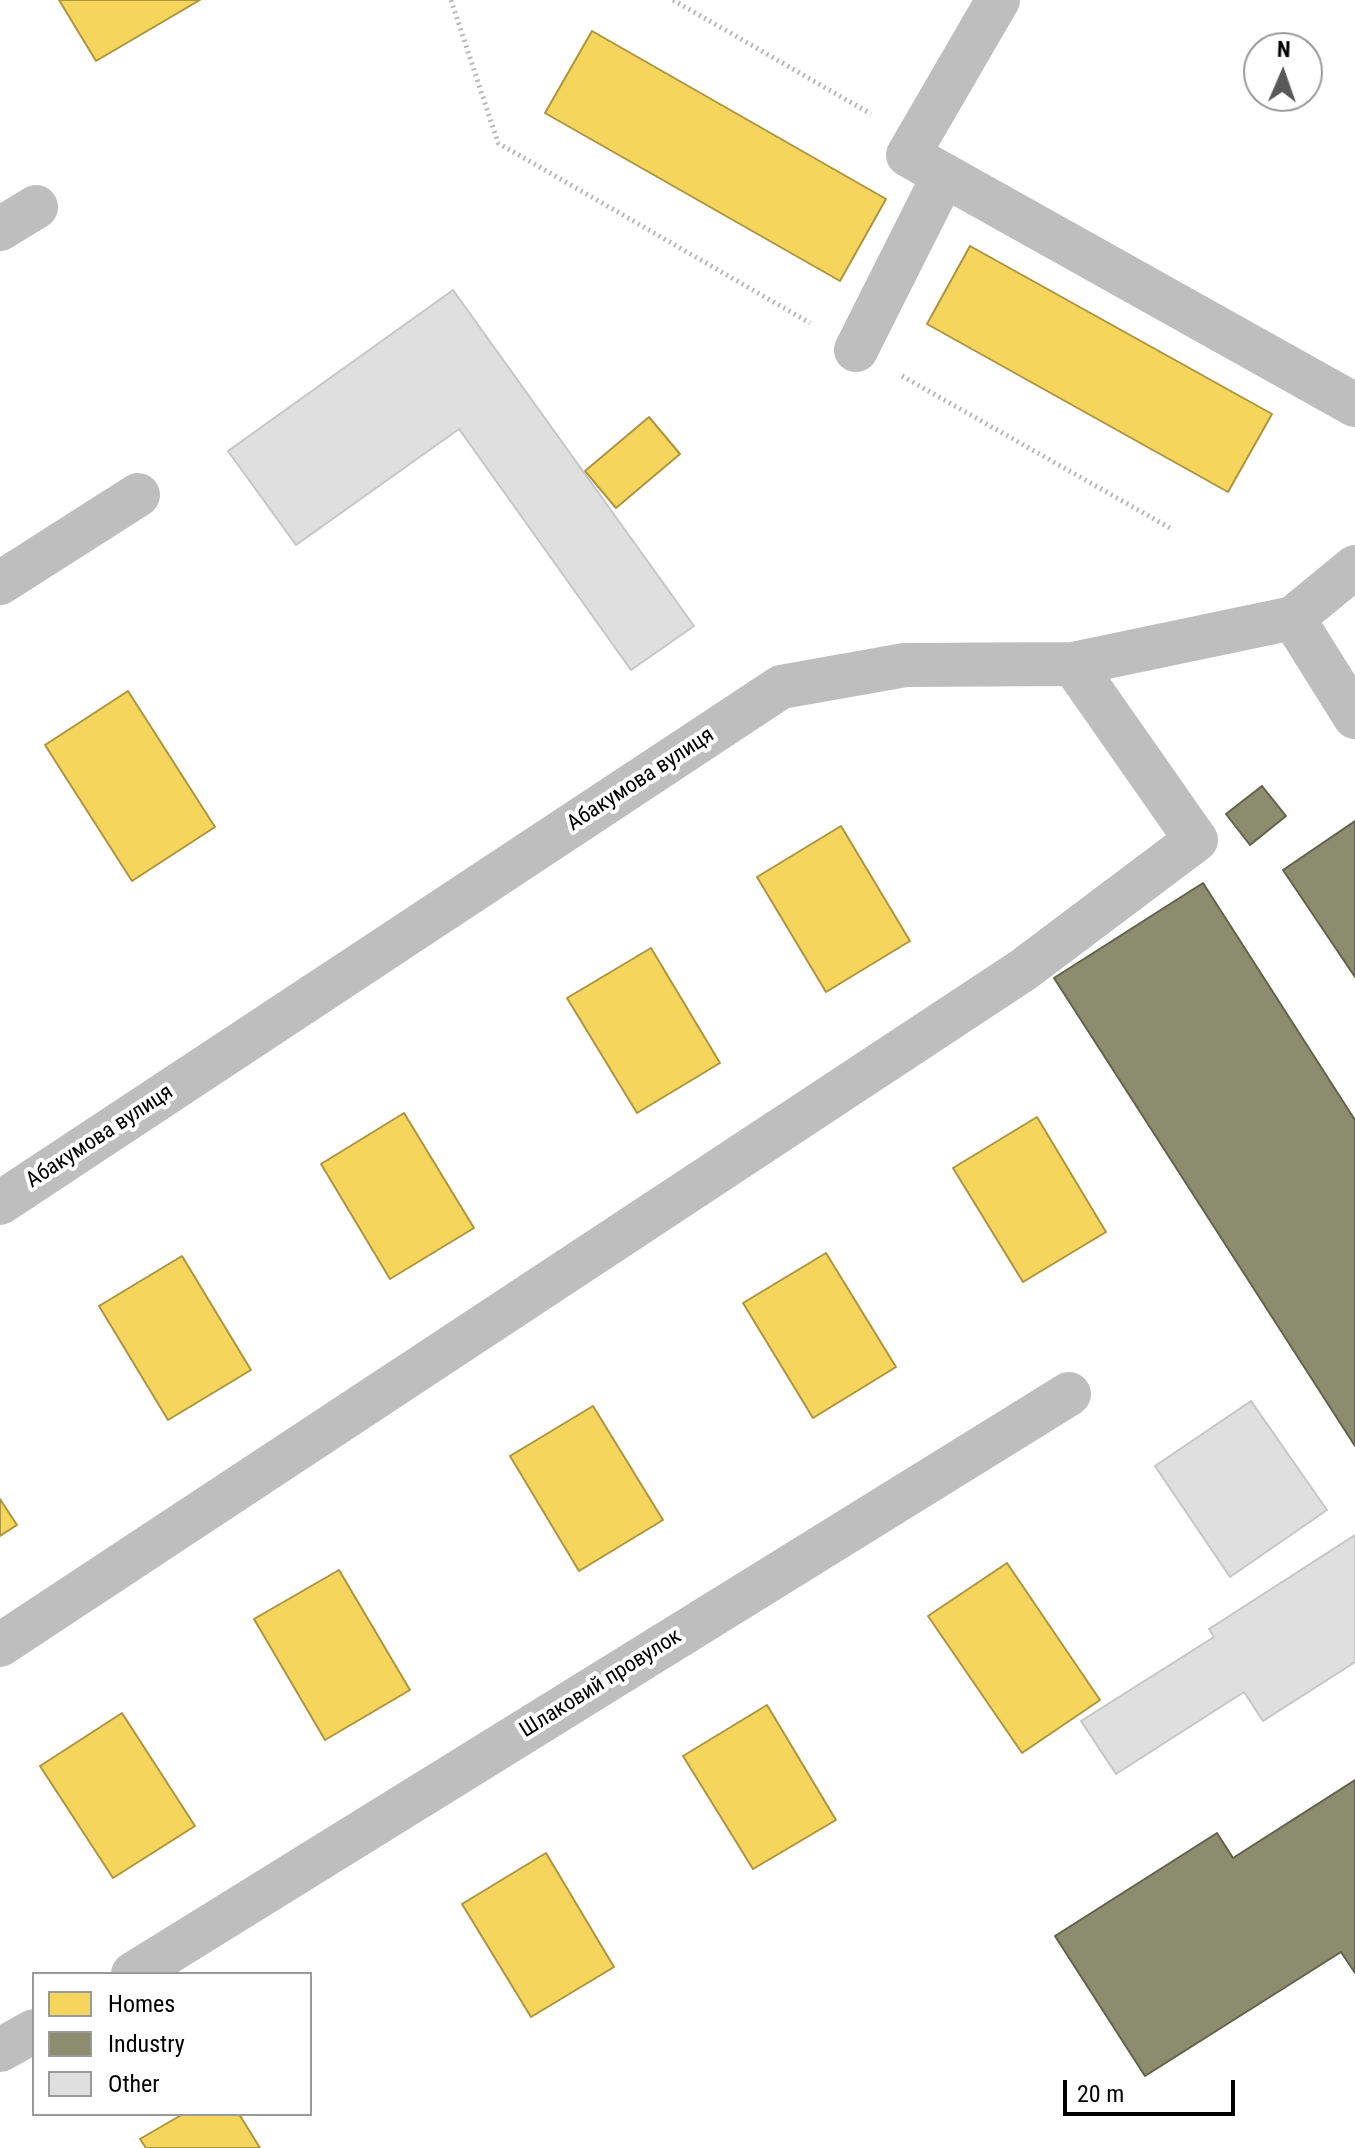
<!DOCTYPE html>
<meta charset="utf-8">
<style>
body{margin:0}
#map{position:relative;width:1355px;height:2148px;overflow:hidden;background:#fff;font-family:"Roboto Condensed",sans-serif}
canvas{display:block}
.legend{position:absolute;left:32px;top:1972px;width:280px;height:144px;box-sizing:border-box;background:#fff;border:2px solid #999;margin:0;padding:10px 14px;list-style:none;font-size:24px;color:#000}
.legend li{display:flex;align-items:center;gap:16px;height:40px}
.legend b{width:40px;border:2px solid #999}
.north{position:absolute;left:1243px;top:32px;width:80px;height:80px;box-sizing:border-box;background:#fff;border:2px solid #999;border-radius:50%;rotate:2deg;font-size:22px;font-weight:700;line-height:32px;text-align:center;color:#000}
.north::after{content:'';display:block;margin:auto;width:28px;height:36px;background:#595959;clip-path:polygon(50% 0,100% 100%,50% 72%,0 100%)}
.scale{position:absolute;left:1063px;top:2080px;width:172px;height:36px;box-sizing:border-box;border:4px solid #000;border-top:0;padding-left:10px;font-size:24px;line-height:28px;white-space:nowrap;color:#000;-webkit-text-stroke:6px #fff;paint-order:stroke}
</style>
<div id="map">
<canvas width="1355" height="2148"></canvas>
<ul class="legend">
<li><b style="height:22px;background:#f6d55c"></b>Homes</li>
<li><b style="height:22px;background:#8c8c6e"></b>Industry</li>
<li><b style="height:22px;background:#dfdfdf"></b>Other</li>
</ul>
<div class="north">N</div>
<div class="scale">20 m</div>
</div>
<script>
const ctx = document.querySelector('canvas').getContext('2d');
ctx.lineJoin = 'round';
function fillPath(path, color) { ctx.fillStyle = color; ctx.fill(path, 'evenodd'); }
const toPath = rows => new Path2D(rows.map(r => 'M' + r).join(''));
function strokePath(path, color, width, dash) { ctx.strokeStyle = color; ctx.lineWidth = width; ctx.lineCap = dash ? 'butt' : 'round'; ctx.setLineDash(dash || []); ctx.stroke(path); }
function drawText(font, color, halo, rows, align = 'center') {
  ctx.font = font + ' "Roboto Condensed",sans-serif'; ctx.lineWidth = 8; ctx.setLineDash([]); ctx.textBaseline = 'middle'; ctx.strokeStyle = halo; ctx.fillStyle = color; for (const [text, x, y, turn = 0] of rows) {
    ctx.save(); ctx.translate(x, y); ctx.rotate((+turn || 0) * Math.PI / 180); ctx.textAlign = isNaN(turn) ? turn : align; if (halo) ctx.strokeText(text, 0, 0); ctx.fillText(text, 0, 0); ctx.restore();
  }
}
const homes = toPath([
 [59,0,200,0,96,61,59,0],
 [592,31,886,199,840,281,545,113,592,31],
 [970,246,1272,414,1228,492,927,324,970,246],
 [649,417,680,454,616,508,585,471,649,417],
 [128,691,215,827,132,881,45,745,128,691],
 [841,826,910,941,826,992,757,877,841,826],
 [651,948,720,1063,637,1113,567,998,651,948],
 [404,1113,474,1228,390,1279,321,1164,404,1113],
 [1037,1117,1106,1232,1023,1282,953,1168,1037,1117],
 [826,1253,896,1367,813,1418,743,1303,826,1253],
 [182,1256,251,1370,168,1420,99,1306,182,1256],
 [593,1406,663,1520,579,1571,510,1456,593,1406],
 [0,1499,17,1525,0,1536,0,1499],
 [1007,1563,1100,1700,1022,1753,928,1616,1007,1563],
 [339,1570,410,1690,325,1740,254,1619,339,1570],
 [767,1705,836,1820,753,1869,683,1756,767,1705],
 [122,1713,195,1826,113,1878,40,1766,122,1713],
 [546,1853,614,1967,531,2017,462,1904,546,1853],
 [183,2114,239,2114,260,2148,146,2148,140,2139,183,2114]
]);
fillPath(homes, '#f6d55c');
strokePath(homes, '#ac9540', 2);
const industry = toPath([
 [1262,786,1286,816,1250,845,1226,814,1262,786],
 [1355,821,1355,977,1283,870,1355,821],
 [1203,883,1355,1120,1355,1446,1054,978,1203,883],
 [1355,1780,1355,1973,1341,1952,1145,2076,1055,1936,1217,1833,1233,1858,1355,1780]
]);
fillPath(industry, '#8c8c6e');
strokePath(industry, '#62624d', 2);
const building = toPath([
 [453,290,694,626,631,670,459,429,296,545,228,451,453,290],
 [1251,1401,1327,1510,1230,1577,1155,1466,1251,1401],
 [1355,1535,1355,1662,1263,1721,1244,1692,1116,1774,1081,1721,1214,1637,1209,1629,1355,1535]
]);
fillPath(building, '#dfdfdf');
strokePath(building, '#c6c6c6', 2);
strokePath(toPath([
 [451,0,498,143,810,323],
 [673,0,871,114],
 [902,376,1170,528]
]), '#b9b9b9', 5, [2, 4]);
strokePath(toPath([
 [998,0,908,155,1355,405],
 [0,229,36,207],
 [856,350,944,175],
 [0,583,138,495],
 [1293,618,1355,717],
 [0,1203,781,687,905,665,1073,664,1293,618,1355,567],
 [0,1645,1023,970,1196,840,1073,664],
 [133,1974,1069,1394],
 [0,2050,34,2031]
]), '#bebebe', 44);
drawText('22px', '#000', '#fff', [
 ["Абакумова вулиця",641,780,-33],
 ["Абакумова вулиця",100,1137,-33],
 ["Шлаковий провулок",601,1684,-32]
]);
</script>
